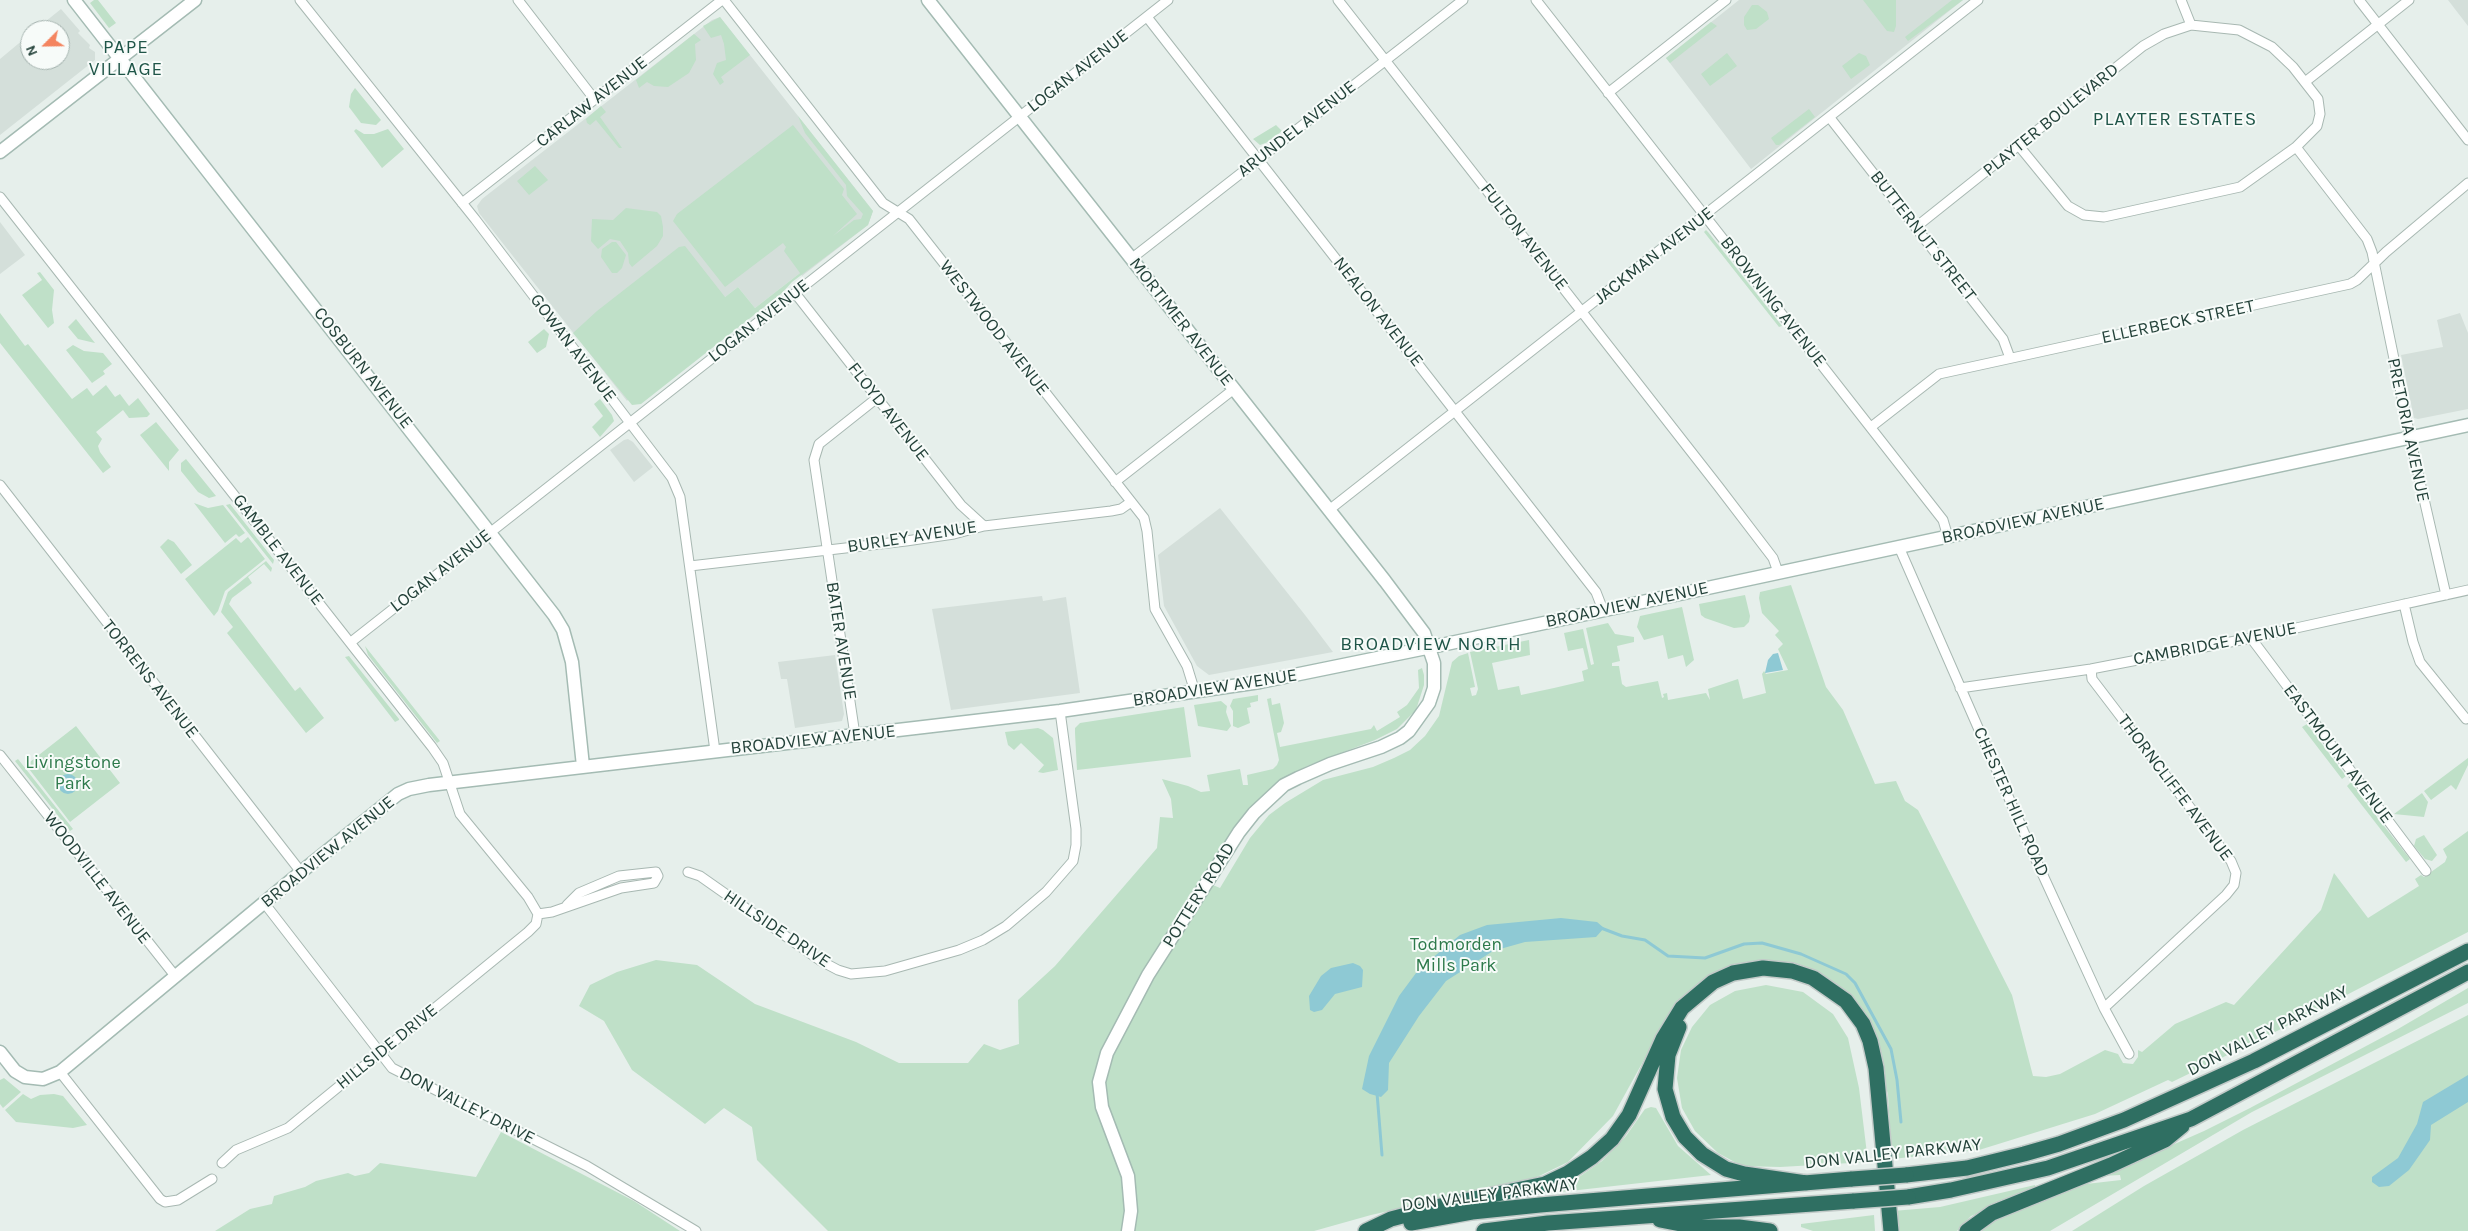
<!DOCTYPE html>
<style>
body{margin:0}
#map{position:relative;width:2468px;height:1231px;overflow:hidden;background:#e6efeb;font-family:Karla,sans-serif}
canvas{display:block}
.north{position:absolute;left:20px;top:20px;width:50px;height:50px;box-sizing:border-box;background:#f7fbf9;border:1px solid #a3b1ad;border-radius:50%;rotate:247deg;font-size:14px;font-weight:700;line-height:20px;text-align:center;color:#24423a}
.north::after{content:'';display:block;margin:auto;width:18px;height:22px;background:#f4845f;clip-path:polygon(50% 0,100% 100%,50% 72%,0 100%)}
</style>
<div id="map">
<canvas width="2468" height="1231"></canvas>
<div class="north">N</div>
</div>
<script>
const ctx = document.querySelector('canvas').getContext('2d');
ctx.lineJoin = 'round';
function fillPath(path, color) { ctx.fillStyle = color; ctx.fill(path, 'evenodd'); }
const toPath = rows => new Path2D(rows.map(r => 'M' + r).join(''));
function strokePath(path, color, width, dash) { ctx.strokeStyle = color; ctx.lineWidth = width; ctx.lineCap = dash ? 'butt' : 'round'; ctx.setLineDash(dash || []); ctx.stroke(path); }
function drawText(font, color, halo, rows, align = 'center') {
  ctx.font = font + ' Karla,sans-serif'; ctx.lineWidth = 4; ctx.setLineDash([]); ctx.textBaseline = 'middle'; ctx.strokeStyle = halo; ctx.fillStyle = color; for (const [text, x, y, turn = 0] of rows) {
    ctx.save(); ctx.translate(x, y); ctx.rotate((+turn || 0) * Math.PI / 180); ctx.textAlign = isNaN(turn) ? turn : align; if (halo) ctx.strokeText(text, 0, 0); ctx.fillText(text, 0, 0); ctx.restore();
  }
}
fillPath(toPath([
 [1739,0,1963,0,1751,169,1666,58],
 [2448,0,2468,0,2468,26],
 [61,9,80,31,78,33,90,45,89,48,95,52,95,60,0,135,0,59,30,34,30,60,60,60,60,30,35,30],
 [720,17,873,211,868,225,802,276,800,273,755,308,738,287,694,321,627,401,479,213,477,206,482,199,712,20],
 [0,222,25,255,0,274],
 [2460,313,2468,333,2468,409,2418,419,2414,418,2401,355,2443,347,2437,320],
 [628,439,633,442,653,467,634,482,610,450,624,440],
 [1220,508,1305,615,1333,652,1209,675,1197,666,1164,606,1158,555],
 [1042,596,1043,601,1066,597,1080,693,951,710,932,609],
 [835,655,844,714,842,721,795,728,787,679,781,679,778,662]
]), '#d4dfda');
fillPath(toPath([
 [94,0,98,0,116,23,109,28,90,3],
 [1863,0,1896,0,1896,26,1894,32,1887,31],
 [1952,0,1963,0,1908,41,1905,37],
 [1752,5,1758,5,1767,12,1769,19,1756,29,1747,30,1744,25,1744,17],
 [720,17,750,55,721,77,724,82,720,85,713,74,717,63,726,60,724,44,721,35,711,38,703,26],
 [1711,22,1717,26,1670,63,1666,58],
 [694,34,701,40,695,44,696,60,689,73,668,87,654,86,647,82,639,88,636,80],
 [1727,53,1737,66,1710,86,1701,74],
 [1859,53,1866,56,1870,65,1851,79,1842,66],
 [355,88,381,120,376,125,361,123,349,107,351,94],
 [601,106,606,112,600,117,622,148,619,148,596,120,590,125,587,123,586,119],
 [1809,109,1815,117,1779,145,1776,145,1771,138],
 [798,116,873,211,868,225,792,282,782,293,641,404,632,405,573,333,597,311,679,247,685,246,725,297,738,287,755,308,800,273,784,251,786,247,783,243,725,287,673,221,677,214,793,125,844,189,842,195,857,214,833,236,854,220,861,219,863,214,847,196,846,185,805,133],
 [1276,125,1282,131,1268,142,1260,145,1253,139],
 [356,129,364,134,374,134,388,129,404,149,382,168,354,131],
 [535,166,548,180,529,195,517,181],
 [626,208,657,212,661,216,663,227,663,236,657,246,632,267,629,263,628,253,620,241,610,239,598,249,591,241,592,219,613,220],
 [1706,230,1708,232,1782,326,1779,327,1704,232],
 [612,242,616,242,626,255,622,268,617,273,612,273,601,257,602,249],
 [40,272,54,290,52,310,54,323,48,328,22,295,42,280,37,273],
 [0,313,25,346,28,344,72,399,87,388,93,396,106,385,115,397,120,394,129,406,138,398,150,414,147,417,129,418,123,410,96,432,102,439,98,446,100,452,111,467,103,473,0,343],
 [76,319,95,343,78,339,68,327],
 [544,329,549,334,546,347,537,353,528,342],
 [73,345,84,351,103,353,112,364,103,371,105,374,92,383,66,350],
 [600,399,612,415,614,421,600,437,592,427,603,416,594,404],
 [156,422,179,450,169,462,169,471,140,435],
 [186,459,216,496,209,498,198,492,181,471,181,463],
 [194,503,208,508,223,505,245,533,239,537,236,534,225,543],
 [230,504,274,560,273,564,226,505],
 [248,537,265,559,225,591,218,611,214,616,185,579,236,538,241,543],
 [168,539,174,542,192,565,181,574,160,547],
 [266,561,272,568,271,572,264,564,248,577,252,583,232,598,229,604,295,691,300,687,324,718,306,733,227,633,233,627,221,612,228,592],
 [1791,585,1826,687,1843,710,1875,784,1896,781,1905,801,1918,810,2012,995,2033,1076,2046,1077,2060,1074,2105,1050,2118,1054,2123,1063,2133,1064,2138,1057,2138,1050,2142,1052,2175,1024,2226,1002,2234,1005,2321,910,2334,873,2368,918,2419,886,2415,879,2421,875,2424,877,2445,862,2447,857,2443,849,2468,831,2468,932,2279,1030,2172,1082,2168,1080,2095,1114,1979,1150,1892,1159,1888,1094,1882,1075,1880,1056,1815,973,1725,969,1704,980,1681,1000,1667,1018,1613,1116,1568,1162,1535,1178,1371,1215,1314,1231,828,1231,757,1160,752,1127,724,1108,705,1124,632,1070,604,1021,579,1006,590,985,617,972,656,960,697,965,755,1004,856,1042,899,1063,968,1063,984,1044,1000,1050,1019,1044,1018,1000,1055,966,1157,848,1160,817,1173,818,1171,799,1162,779,1188,786,1201,792,1210,791,1207,775,1240,769,1243,785,1248,785,1247,775,1273,769,1277,765,1279,760,1267,699,1271,698,1272,705,1280,703,1284,723,1281,732,1277,733,1280,747,1371,729,1374,725,1377,731,1400,717,1397,712,1407,705,1419,688,1418,670,1422,668,1424,675,1424,685,1416,710,1397,729,1375,740,1307,766,1279,782,1248,811,1201,880,1220,888,1250,838,1269,815,1285,803,1323,780,1373,767,1394,758,1410,750,1425,736,1439,716,1452,662,1459,656,1468,653,1475,687,1470,688,1472,696,1476,695,1478,689,1470,652,1529,640,1530,655,1492,663,1498,690,1519,686,1521,695,1554,688,1584,681,1582,671,1588,669,1583,648,1568,651,1564,633,1583,629,1591,665,1594,664,1586,628,1608,623,1615,634,1634,637,1634,642,1617,646,1620,661,1612,663,1612,666,1619,666,1622,684,1626,687,1658,681,1662,698,1664,697,1663,694,1667,693,1668,700,1706,693,1710,700,1708,689,1738,679,1743,699,1766,693,1762,674,1764,671,1766,674,1788,670,1778,649,1783,644,1775,635,1779,631,1762,613,1759,598,1760,592],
 [1745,595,1750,616,1749,622,1744,627,1734,628,1705,618,1701,615,1699,604],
 [1682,607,1694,660,1686,667,1683,655,1668,659,1663,635,1644,640,1637,627,1640,616],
 [365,646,440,741,437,743,368,655],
 [349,656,399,719,399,720,395,722,345,657],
 [1258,695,1258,701,1250,703,1251,707,1247,708,1250,723,1238,728,1233,726,1233,711,1230,706,1233,699],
 [1221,701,1227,706,1226,712,1231,726,1227,731,1198,726,1194,705],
 [1184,707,1191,757,1077,770,1075,733,1075,728,1080,723],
 [2307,724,2346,776,2342,779,2302,727],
 [76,726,120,783,70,822,26,765],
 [1038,728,1043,730,1053,738,1058,770,1043,773,1038,772,1044,765,1021,743,1014,750,1008,745,1005,732],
 [2468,758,2468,765,2456,790,2451,785,2431,800,2424,791],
 [18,759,73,829,70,831,15,761],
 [2351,782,2377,817,2410,859,2406,862,2347,786],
 [2422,793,2428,802,2424,817,2394,814],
 [2424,835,2437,855,2432,861,2425,859,2414,846,2416,839],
 [1766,985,1803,992,1833,1014,1848,1038,1859,1088,1868,1162,1780,1167,1742,1166,1718,1153,1695,1131,1682,1108,1677,1078,1681,1050,1692,1027,1710,1005,1735,991],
 [2468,988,2468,1003,2252,1112,2050,1231,1979,1231,1997,1219,2086,1184,2121,1180,2120,1175,2102,1176,2204,1131,2250,1108,2398,1029],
 [2468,1015,2468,1231,2072,1231,2144,1186,2243,1130],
 [4,1078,21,1092,3,1108,0,1104,0,1080],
 [23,1094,31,1099,40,1095,54,1094,63,1096,87,1125,73,1128,16,1122,5,1110],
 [1651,1107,1656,1108,1678,1146,1711,1175,1561,1192,1555,1188,1579,1177,1602,1161,1626,1136,1645,1109],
 [501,1132,634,1201,680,1231,215,1231,250,1209,272,1204,274,1196,305,1187,316,1181,348,1173,355,1176,369,1173,380,1163,476,1177],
 [2035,1185,2036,1189,1971,1216,1957,1231,1897,1231,1893,1211,1940,1207],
 [1874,1215,1875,1231,1813,1231,1801,1227,1801,1224]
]), '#bfe0c8');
fillPath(toPath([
 [1778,653,1783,670,1765,673,1768,660,1773,654],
 '58 784a10 10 0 1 1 20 0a10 10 0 1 1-20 0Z',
 [1561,918,1597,922,1604,928,1596,937,1525,942,1493,951,1446,981,1419,1016,1389,1063,1388,1090,1381,1097,1370,1094,1362,1089,1369,1056,1399,996,1419,969,1460,935,1487,925],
 [1353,963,1360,966,1363,970,1362,987,1335,994,1322,1010,1314,1012,1310,1010,1309,996,1321,976,1331,968],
 [2468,1075,2468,1102,2431,1125,2430,1140,2409,1170,2389,1186,2379,1187,2372,1182,2372,1177,2398,1158,2417,1124,2423,1102]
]), '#8ec9d4');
strokePath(toPath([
 [1601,928,1622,936,1645,940,1668,956,1705,958,1744,944,1762,943,1801,954,1846,974,1855,983,1891,1049,1897,1080,1901,1122],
 [1377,1093,1382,1155]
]), '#8ec9d4', 3);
const street = toPath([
 [300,0,475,219,672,478,680,497,715,751],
 [518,0,595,100],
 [724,0,883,203,909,219,1144,518,1147,531,1155,609,1187,666,1195,692],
 [1338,0,1718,486,1773,558,1778,572],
 [1536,0,1914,483,1943,520,1948,537],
 [2181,0,2191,25,2239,30,2272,47,2293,67,2318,99,2320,114,2317,126,2296,147,2367,239,2372,252,2413,451,2446,595],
 [2359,0,2468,140],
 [1147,17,1596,592,1603,610],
 [2305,82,2409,0],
 [1608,93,1726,0],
 [1830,118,2003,339,2010,358],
 [2019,146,2068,206,2084,215,2104,217,2240,187,2296,147],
 [0,197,432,747,443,763,460,814,528,897,538,914],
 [462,203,722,0],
 [1916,227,2143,46,2164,34,2191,25],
 [1131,259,1463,0],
 [795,293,961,505,984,526],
 [1871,427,1939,374,2350,284,2357,280,2386,252,2468,183],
 [1115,482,1234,389],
 [0,485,301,872],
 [1329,510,1978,0],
 [1899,547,2036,860,2104,1008,2129,1054],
 [690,566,906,541,954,534,984,526,1111,511,1121,509,1131,502],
 [2404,604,2413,642,2420,662,2466,719],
 [2251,638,2426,871],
 [351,642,1168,0],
 [2091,669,2092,679,2231,861,2236,873,2234,885,2226,895,2104,1008],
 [1960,688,2091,669,2251,638,2468,590],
 [855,735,814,460,819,444,877,398],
 [0,755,176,977],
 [688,872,700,876,821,961,838,970,851,974,885,971,959,950,983,940,1006,926,1046,892,1073,861,1076,845,1076,829,1060,711],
 [265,904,392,1068,587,1166,696,1231],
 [538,914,552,912,621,888,654,883,658,876,656,872,619,876,579,893,567,905],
 [60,1072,160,1199,165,1202,178,1200,212,1179],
 [222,1163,236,1150,288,1128,528,932,536,924,538,914]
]);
const secondary = toPath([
 [74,0,554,615,563,630,572,662,583,766],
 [928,0,1385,581,1424,633,1434,663,1434,688,1429,703,1409,731,1400,738,1381,747,1330,764,1298,778,1284,785,1254,813,1239,832,1148,975,1107,1053,1099,1082,1102,1107,1128,1176,1131,1211,1128,1231],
 [0,152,195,0],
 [0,1052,15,1071,25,1077,43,1079,60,1072,301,872,398,794,409,789,429,785,1060,711,1260,682,1446,644,2468,425]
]);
const highway = toPath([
 [1679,1027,1668,1055,1665,1089,1673,1117,1685,1137,1702,1154,1726,1169,1744,1174,1806,1183],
 [1906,1175,1967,1168,2024,1154,2059,1144,2124,1120,2254,1061,2468,951],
 [1908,1197,1951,1190,2048,1168,2191,1119,2468,972],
 [1660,1220,1697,1227,1739,1227,1770,1231],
 [1411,1223,1472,1212,1540,1205,1852,1179],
 [1366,1231,1391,1219,1440,1206,1545,1184,1568,1173,1592,1157,1612,1139,1629,1115,1663,1039,1682,1008,1713,982,1733,973,1763,968,1792,971,1813,978,1846,1001,1863,1024,1870,1041,1876,1068,1891,1231],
 [1484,1231,1548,1223,1854,1201],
 [1967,1231,1992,1213,2111,1165,2165,1140,2182,1126]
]);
strokePath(street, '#a8b8b2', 11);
strokePath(secondary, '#a4bbb3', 15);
strokePath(highway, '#c2cac8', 18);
strokePath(street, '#fff', 9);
strokePath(secondary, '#fff', 12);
strokePath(highway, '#2f6f62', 15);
const highwayBridge = toPath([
 [1852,1179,1906,1175],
 [1854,1201,1908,1197]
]);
strokePath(highwayBridge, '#c2cac8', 18, []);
strokePath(highwayBridge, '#2f6f62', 15);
drawText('18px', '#24423a', '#f7fbf9', [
 ["LOGAN AVENUE",1078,71,-38],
 ["CARLAW AVENUE",592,102,-38],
 ["PLAYTER BOULEVARD",2051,120,-39],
 ["ARUNDEL AVENUE",1297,129,-38],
 ["BUTTERNUT STREET",1923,236,52],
 ["FULTON AVENUE",1524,237,52],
 ["JACKMAN AVENUE",1654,256,-38],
 ["BROWNING AVENUE",1773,302,52],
 ["NEALON AVENUE",1378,312,52],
 ["LOGAN AVENUE",759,321,-38],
 ["MORTIMER AVENUE",1181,322,52],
 ["ELLERBECK STREET",2178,322,-12],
 ["WESTWOOD AVENUE",994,328,52],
 ["GOWAN AVENUE",573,348,53],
 ["COSBURN AVENUE",363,368,52],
 ["FLOYD AVENUE",888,412,52],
 ["PRETORIA AVENUE",2408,430,78],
 ["BROADVIEW AVENUE",2023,521,-12],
 ["BURLEY AVENUE",912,537,-9],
 ["GAMBLE AVENUE",278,550,52],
 ["LOGAN AVENUE",441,571,-38],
 ["BROADVIEW AVENUE",1627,605,-12],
 ["BATER AVENUE",841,641,81],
 ["CAMBRIDGE AVENUE",2215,644,-11],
 ["TORRENS AVENUE",150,679,52],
 ["BROADVIEW AVENUE",1215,688,-9],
 ["BROADVIEW AVENUE",813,740,-6],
 ["EASTMOUNT AVENUE",2338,754,53],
 ["THORNCLIFFE AVENUE",2175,788,53],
 ["CHESTER HILL ROAD",2011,802,66],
 ["BROADVIEW AVENUE",328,852,-39],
 ["WOODVILLE AVENUE",97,878,52],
 ["POTTERY ROAD",1199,895,-58],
 ["HILLSIDE DRIVE",777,929,34],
 ["DON VALLEY PARKWAY",2268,1031,-27],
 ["HILLSIDE DRIVE",387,1047,-39],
 ["DON VALLEY DRIVE",467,1106,27],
 ["DON VALLEY PARKWAY",1893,1154,-6],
 ["DON VALLEY PARKWAY",1490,1195,-7]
]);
drawText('18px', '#2d7a4b', '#f7fbf9', [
 ["Livingstone",73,763],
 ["Park",73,784],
 ["Todmorden",1456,945],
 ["Mills Park",1456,966]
]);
ctx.letterSpacing = '1px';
drawText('19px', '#1f5548', '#f7fbf9', [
 ["PAPE",126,48],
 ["VILLAGE",126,70],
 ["PLAYTER ESTATES",2175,120],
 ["BROADVIEW NORTH",1431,645]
]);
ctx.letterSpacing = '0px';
</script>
